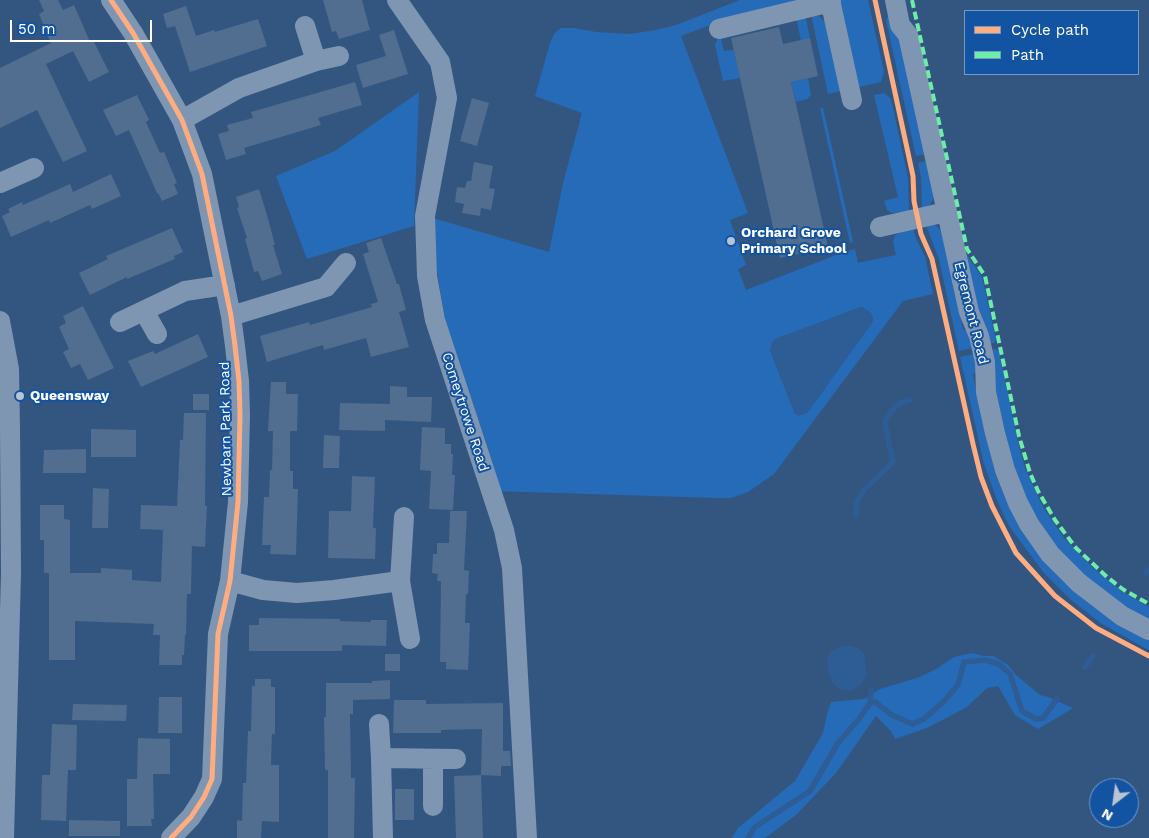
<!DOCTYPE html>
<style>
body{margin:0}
#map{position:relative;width:1149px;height:838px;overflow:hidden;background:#335681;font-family:"Work Sans",sans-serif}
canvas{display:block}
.legend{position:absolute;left:964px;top:10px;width:175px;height:65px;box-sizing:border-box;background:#1253a2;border:1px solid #7198c7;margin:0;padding:6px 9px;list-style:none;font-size:15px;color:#fff}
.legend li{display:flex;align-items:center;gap:10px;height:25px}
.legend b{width:25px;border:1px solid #7198c7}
.north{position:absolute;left:1089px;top:778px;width:50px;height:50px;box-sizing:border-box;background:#1253a2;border:1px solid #7198c7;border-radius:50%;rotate:210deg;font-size:14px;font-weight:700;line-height:20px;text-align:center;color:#fff}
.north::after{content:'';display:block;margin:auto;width:18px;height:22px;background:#b8c4d3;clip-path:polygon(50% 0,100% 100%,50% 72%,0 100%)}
.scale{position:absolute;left:10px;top:20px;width:142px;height:22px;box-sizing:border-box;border:2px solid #fff;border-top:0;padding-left:6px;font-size:15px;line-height:18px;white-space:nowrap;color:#fff;-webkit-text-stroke:4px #1253a2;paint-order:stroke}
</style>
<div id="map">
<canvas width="1149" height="838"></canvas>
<ul class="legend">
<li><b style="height:6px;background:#ffac80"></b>Cycle path</li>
<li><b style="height:6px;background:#6deda7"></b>Path</li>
</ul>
<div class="north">N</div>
<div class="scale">50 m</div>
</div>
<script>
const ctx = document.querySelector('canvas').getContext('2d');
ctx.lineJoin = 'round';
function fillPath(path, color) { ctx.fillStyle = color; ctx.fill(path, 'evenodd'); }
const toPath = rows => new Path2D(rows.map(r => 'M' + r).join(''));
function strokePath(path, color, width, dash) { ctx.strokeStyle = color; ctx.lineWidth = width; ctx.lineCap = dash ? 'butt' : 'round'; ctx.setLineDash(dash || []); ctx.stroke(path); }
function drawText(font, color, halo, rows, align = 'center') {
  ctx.font = font + ' "Work Sans",sans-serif'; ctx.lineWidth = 4; ctx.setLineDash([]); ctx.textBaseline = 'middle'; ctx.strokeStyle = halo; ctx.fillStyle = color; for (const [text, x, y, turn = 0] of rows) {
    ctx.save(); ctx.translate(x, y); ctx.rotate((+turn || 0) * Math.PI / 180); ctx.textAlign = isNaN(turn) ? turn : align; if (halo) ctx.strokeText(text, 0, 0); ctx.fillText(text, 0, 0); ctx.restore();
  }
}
fillPath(toPath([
 [740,0,811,0,732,17,681,36,748,213,730,220,746,265,738,269,746,290,844,252,855,249,858,263,896,255,893,242,895,235,913,228,916,238,925,257,933,294,903,301,774,474,748,492,731,498,716,498,494,491,446,325,435,260,433,218,549,252,563,183,582,113,535,96,550,43,554,34,561,28,573,28,596,32,630,34,656,30,676,25],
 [861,307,864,308,873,320,871,324,807,413,795,414,770,350,774,340],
 [839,0,868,0,884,72,881,82,859,87],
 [811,14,819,16,825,22,842,91,828,94],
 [805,15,810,38,801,41,796,17],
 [894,15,925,154,916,156,886,20,888,16],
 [720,34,724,51,734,50,740,78,723,81,715,45],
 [808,78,811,95,807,99,796,102,791,82],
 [419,92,414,226,307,259,276,176,335,151],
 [884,93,891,99,908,178,909,211,892,213,887,210,884,201,898,197,874,95],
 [820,108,823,108,853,242,850,243],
 [926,161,934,197,930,205,922,208,921,177,918,163],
 [934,224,942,231,963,329,975,337,977,347,959,351,939,259,926,225],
 [965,252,982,277,996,340,994,343,985,345],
 [995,349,999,351,1017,438,1025,468,1043,507,1064,538,1092,567,1123,592,1149,607,1149,620,1120,603,1093,584,1056,546,1030,507,1010,456,987,351],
 [979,353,981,363,973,375,989,449,996,475,1010,510,1021,530,1045,562,1060,578,1087,602,1105,615,1127,629,1149,640,1149,650,1102,624,1070,599,1044,573,1009,526,997,500,984,464,960,357],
 [973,653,983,656,993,656,1008,665,1016,675,1040,695,1048,697,1073,708,1038,729,1015,715,998,686,987,688,967,707,927,728,895,739,891,731,876,716,836,773,796,815,765,838,732,838,738,828,795,781,823,733,827,714,831,702,864,699,880,689,920,677,938,668,954,657]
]), '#266bb7');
fillPath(toPath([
 [861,307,870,312,873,317,871,324,807,413,799,416,795,414,770,350,772,342,778,338],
 [841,646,852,646,861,650,864,654,867,675,864,681,862,680,863,682,860,686,850,691,839,689,832,682,828,671,827,659,831,651]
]), '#2e5c95');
strokePath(toPath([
 [856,515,857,501,865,489,893,462,885,424,886,419,895,407,902,402,910,400],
 [1146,573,1149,570],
 [1085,667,1093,656],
 [870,703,871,690],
 [748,838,755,827,810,791,838,743,859,719,870,703,875,702,892,715,912,724,924,719,943,702,958,685,964,662,985,660,999,664,1010,674,1022,711,1036,719,1043,718,1057,699]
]), '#2e5c95', 5.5);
fillPath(toPath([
 [39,0,58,0,63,10,74,5,90,42,93,40,109,72,89,82,73,51,46,64,87,151,63,162,37,110,0,128,0,68,51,43,39,14,44,11],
 [323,0,362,0,370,30,339,39,336,31,332,32],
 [186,6,196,36,214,30,215,32,258,19,267,46,190,72,175,26,167,28,163,14],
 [779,27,783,44,810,38,818,76,791,82,828,247,780,258,731,38],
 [394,30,408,74,363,88,356,65,386,56,379,35],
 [355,82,362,105,318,118,321,125,244,148,246,154,226,160,218,134,229,131,227,125,253,118,251,112],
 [137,95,149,120,146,122,160,153,164,152,177,183,174,184,178,194,162,201,158,193,157,193,129,130,116,136,103,110],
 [472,98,489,103,477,146,460,141],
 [474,162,493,166,489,188,495,189,491,210,481,208,480,216,462,213,464,204,455,202,457,187,465,188,467,181,471,181],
 [111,174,121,196,92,209,90,205,50,223,49,220,11,237,2,216,10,212,8,209,22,202,23,205,70,184,73,192],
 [259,189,267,215,275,245,273,245,282,274,262,281,258,271,254,272,250,257,245,239,247,238,237,208,239,207,236,197],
 [172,228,183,252,174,256,175,259,127,279,127,277,90,295,79,273,108,259,106,256],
 [381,238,397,284,399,284,406,310,399,312,409,347,371,357,366,338,324,350,323,345,267,362,260,336,309,322,310,325,372,307,371,304,378,302,363,254,369,252,366,243],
 [83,306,114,368,88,380,80,364,71,368,63,352,69,349,59,327,66,323,63,316],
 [198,334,208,357,141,387,128,361,153,351,155,354],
 [271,382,286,382,286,394,298,394,297,431,290,431,290,471,293,471,293,489,298,489,296,555,270,554,271,545,262,545,264,497,269,497,270,470,272,470,273,431,268,431],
 [390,386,407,387,407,397,432,397,431,422,385,420,385,431,339,430,340,403,390,404],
 [193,394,209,394,209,410,193,410],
 [184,413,206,413,205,506,207,506,205,547,192,546,191,594,187,594,186,635,185,635,184,655,182,655,182,665,159,665,160,635,153,635,154,624,75,621,75,660,49,660,49,573,44,573,44,540,40,540,40,505,64,505,64,519,70,520,70,573,101,573,101,568,132,570,132,580,161,582,163,530,140,529,141,505,177,506,180,440,183,440],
 [422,427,445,428,445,444,451,444,451,454,453,454,452,475,455,475,453,510,429,509,431,471,420,470],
 [91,429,136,430,136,457,91,457],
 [324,435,340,436,339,468,323,468],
 [86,449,86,473,43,473,44,450],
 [352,476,375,477,373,528,376,528,375,559,328,558,329,511,351,511],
 [93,488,109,489,108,528,92,528],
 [450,511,467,511,464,570,469,571,468,594,466,594,465,623,470,623,468,670,446,669,446,662,440,662,441,581,437,581,438,574,432,573,433,554,437,554,437,543,449,543],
 [259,618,340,619,340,621,371,622,371,620,387,620,386,646,342,645,342,651,249,651,249,625,259,625],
 [385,654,400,654,400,671,385,671],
 [255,679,271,679,271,687,275,687,275,734,272,734,271,765,279,765,279,822,262,821,261,838,237,838,237,820,242,821,243,783,246,783,248,731,251,731,252,686,255,686],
 [390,680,390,699,353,700,353,714,350,714,351,778,355,778,354,838,328,838,328,770,325,770,324,717,326,717,326,683,372,683,372,681],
 [159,697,182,697,182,733,158,733],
 [394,700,426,700,426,704,503,703,503,751,510,751,511,766,501,766,501,776,481,775,482,729,441,730,441,733,393,733],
 [73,704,127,705,126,721,72,720],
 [52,724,77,725,76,770,68,770,66,821,41,820,42,775,50,775],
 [138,738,170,739,170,774,153,774,154,819,151,819,152,826,127,826,127,779,137,779],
 [481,775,483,838,456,838,454,776],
 [395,789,414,789,414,820,395,820],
 [69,820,120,821,120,836,69,836]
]), '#516d8f');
strokePath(toPath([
 [111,0,133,33,182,120,202,174,231,316,235,346,239,381,240,415,238,502,230,581,218,634,212,779,204,797,191,817,171,838],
 [397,0,440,62,447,98,425,216,427,276,435,320,504,530,512,568,527,838],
 [830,0,852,100],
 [895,0,900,25,908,35,969,312,979,336,985,362,986,392,995,433,1005,470,1018,503,1029,524,1050,554,1079,583,1122,616,1149,630],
 [305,26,316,61],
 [719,29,831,2],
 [182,120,239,88,316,61,339,56],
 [0,183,34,168],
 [880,227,946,212],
 [144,311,157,334],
 [231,316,326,287,346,263],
 [0,321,9,369,10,429,11,573,4,838],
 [120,322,185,291,225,285],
 [230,581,263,590,297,593,334,590,400,581,404,517],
 [400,581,410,639],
 [379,724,381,758],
 [433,806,433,759],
 [383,838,381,758,456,759]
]), '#7e96b1', 20);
strokePath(toPath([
 [912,0,967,249,985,276,1019,436,1030,473,1038,491,1055,520,1076,548,1107,577,1124,590,1149,604]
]), '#6deda7', 4, [8, 4]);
strokePath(toPath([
 [111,0,133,33,182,120,202,174,231,316,235,346,239,381,240,415,238,502,230,581,218,634,212,779,204,797,191,817,171,838],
 [875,0,913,176,914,201,921,234,932,259,973,444,981,477,992,506,1016,553,1055,596,1096,628,1149,656]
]), '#ffac80', 5);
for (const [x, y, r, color] of [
 [731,241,5,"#b8c4d3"],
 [20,396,5,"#b8c4d3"]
]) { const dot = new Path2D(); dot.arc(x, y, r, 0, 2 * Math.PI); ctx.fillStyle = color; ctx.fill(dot); strokePath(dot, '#1253a2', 2); }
drawText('bold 14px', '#fff', '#1253a2', [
 ["Orchard Grove",741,233],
 ["Primary School",741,249],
 ["Queensway",30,396]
], 'left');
drawText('14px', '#fff', '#1253a2', [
 ["Egremont Road",971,313,76],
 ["Comeytrowe Road",465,412,72],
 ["Newbarn Park Road",226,429,-91]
]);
</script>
